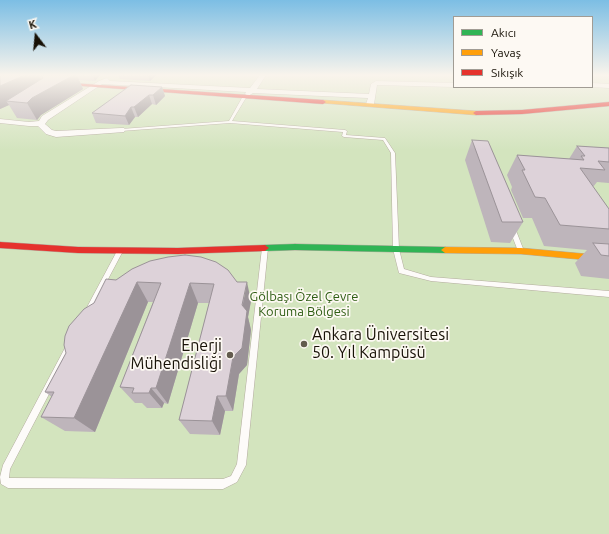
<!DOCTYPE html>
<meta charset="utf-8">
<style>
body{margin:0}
#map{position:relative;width:609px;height:534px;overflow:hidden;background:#f1e6d5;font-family:Ubuntu,sans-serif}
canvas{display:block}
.legend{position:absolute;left:453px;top:16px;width:140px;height:72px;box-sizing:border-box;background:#fdf9f3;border:1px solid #a19c94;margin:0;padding:5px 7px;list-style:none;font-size:12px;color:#171106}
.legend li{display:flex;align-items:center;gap:8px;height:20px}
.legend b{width:20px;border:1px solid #a19c94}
.north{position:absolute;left:16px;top:16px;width:40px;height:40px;-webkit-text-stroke:3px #fdf9f3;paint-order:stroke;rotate:344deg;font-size:11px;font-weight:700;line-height:16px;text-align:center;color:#171106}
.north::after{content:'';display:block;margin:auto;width:14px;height:18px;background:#171106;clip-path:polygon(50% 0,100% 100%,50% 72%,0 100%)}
</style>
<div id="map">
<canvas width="609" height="534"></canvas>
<ul class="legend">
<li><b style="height:5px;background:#30b455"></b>Akıcı</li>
<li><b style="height:5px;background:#ff9f0a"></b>Yavaş</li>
<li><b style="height:5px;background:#e5322d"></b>Sıkışık</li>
</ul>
<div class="north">K</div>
</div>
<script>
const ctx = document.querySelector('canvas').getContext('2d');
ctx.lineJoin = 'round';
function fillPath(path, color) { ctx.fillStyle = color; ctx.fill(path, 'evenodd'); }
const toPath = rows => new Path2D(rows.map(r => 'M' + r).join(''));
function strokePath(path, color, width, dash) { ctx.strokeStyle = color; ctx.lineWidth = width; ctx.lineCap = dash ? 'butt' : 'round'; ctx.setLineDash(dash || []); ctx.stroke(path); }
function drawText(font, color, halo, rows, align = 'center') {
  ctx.font = font + ' Ubuntu,sans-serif'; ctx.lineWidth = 3.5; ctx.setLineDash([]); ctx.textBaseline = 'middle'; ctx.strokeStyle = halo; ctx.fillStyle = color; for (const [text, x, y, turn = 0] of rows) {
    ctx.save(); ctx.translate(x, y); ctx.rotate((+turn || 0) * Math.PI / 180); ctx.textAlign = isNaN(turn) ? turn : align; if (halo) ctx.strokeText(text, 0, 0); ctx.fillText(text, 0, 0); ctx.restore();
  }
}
fillPath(toPath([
 [0,75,454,75,454,87,592,87,592,75,609,75,609,534,0,534]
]), '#d3e4be');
const lane = toPath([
 [245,95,247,96,232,121,345,130,347,131,346,135,385,138,395,153,399,249,404,269,431,277,609,291,609,297,431,281,399,273,393,249,391,153,383,140,344,137,342,136,343,132,230,123,121,131,119,130,121,129,229,121,243,96,245,95],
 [512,226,515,228,524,251,523,252,521,253,518,251,509,228,512,226],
 [265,246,268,248,246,465,237,482,223,489,8,488,1,484,0,477,3,465,67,344,70,343,73,344,74,346,10,469,9,478,223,479,231,476,237,464,262,248,265,246],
 [120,249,123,251,90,313,88,314,86,313,85,311,86,309,117,251,120,249]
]);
const street = toPath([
 [260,75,266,75,257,89,369,94,371,84,376,81,454,83,454,87,377,85,374,104,370,106,366,104,368,98,253,93,248,96,245,94,246,92,102,84,48,120,45,124,52,130,56,131,121,128,124,128,125,130,124,132,56,137,46,134,38,126,29,126,0,123,0,119,29,122,39,121,42,116,99,81,107,78,110,81,250,88,260,75],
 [592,83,609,84,609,88,592,87,592,83]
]);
const fast = toPath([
 [295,244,445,247,449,250,445,253,295,250,265,251,261,248,265,245,295,244]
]);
const slow = toPath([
 [323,100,476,111,479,113,476,115,321,103,321,101,323,100],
 [445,247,521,248,609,256,609,262,521,254,445,253,441,250,445,247]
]);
const jam = toPath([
 [57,82,323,100,326,102,323,104,55,84,57,82],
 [609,102,609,106,522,114,476,115,473,113,476,111,522,110,609,102],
 [0,242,78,247,178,248,265,245,269,248,265,251,178,254,78,253,0,248,0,242]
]);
strokePath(lane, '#b3ab9e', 1);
strokePath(street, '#b3ab9e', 1);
strokePath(fast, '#b3ab9e', 1);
strokePath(slow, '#b3ab9e', 1);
strokePath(jam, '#b3ab9e', 1);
fillPath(lane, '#fdfbf9');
fillPath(street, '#fdfbf9');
fillPath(fast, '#30b455');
fillPath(slow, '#ff9f0a');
fillPath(jam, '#e5322d');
fillPath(toPath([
 [0,75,100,75,95,81,79,80,83,89,41,115,37,120,17,118,9,105,0,109],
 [118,75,156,75,150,81,120,79],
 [162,87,165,96,156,105,152,104,138,117,135,117,129,125,96,123,92,113],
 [472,140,523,222,510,243,491,242,465,160],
 [577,146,609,148,609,183,597,182,593,187,609,209,609,279,581,276,575,263,587,250,544,246,532,218,523,218,511,190,512,187,507,175,517,155,569,159],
 [168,257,251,301,248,317,251,330,247,365,239,374,233,411,225,411,220,435,190,434,179,420,209,303,198,303,168,404,164,403,162,408,147,408,142,403,135,403,120,387,153,302,148,302,95,432,65,431,41,417,52,397,45,392,94,303,116,280]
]), '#beb5bb');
fillPath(toPath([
 [25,75,39,75,45,87,6,101,9,105,0,109,0,86],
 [74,75,77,75,83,89,41,115,37,120,27,103,32,98],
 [93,75,100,75,95,81],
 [148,75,156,75,150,81],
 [162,87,165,96,156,105,153,95],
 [149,95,152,104,138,117,134,107],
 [131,107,135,117,129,125,125,116],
 [137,282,148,302,95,432,74,418],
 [247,282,251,301,248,317,251,330,247,365,239,374,233,411,226,396],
 [190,283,198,303,168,404,156,388],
 [151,388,164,403,162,408,149,393],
 [217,396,225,411,220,435,212,421]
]), '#9b9398');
const building = toPath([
 [0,75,25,75,0,86,0,75],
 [41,75,74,75,32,98,27,103,6,101,43,78,41,75],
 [131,85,162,87,153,95,149,95,134,107,131,107,125,116,92,113,131,85],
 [472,140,488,141,523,222,502,222,472,140],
 [577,146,609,148,609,162,598,161,605,170,580,168,609,209,609,229,560,225,545,198,535,197,522,170,525,170,517,155,584,160,581,156,585,156,577,146],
 [593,243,609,244,609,256,601,255,593,243],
 [185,255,201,257,216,262,228,270,237,282,247,282,242,305,247,311,242,348,233,357,226,396,217,396,212,421,179,420,214,284,190,283,156,388,151,388,149,393,132,393,134,388,120,387,161,283,137,282,74,418,41,417,54,392,45,392,66,353,64,345,65,336,69,326,84,309,94,303,106,279,116,280,132,269,150,261,168,257,185,255]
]);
fillPath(building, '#ddd2d9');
strokePath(building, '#9b9398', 1);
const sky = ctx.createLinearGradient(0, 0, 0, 150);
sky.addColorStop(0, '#7cbee4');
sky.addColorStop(0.5, '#f9f4ec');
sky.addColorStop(1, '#f9f4ec00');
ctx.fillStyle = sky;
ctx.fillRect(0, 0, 609, 150);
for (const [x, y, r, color] of [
 [304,344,4,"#635c4e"],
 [230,355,4,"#635c4e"]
]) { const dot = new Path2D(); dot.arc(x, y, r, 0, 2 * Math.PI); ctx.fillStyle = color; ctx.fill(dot); strokePath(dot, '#fdf9f3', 1.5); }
drawText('13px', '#2f5e14', '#fdf9f3', [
 ["Gölbaşı Özel Çevre",304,297],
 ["Koruma Bölgesi",304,312]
]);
drawText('16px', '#171106', '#fdf9f3', [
 ["Ankara Üniversitesi",312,335],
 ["50. Yıl Kampüsü",312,353],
 ["Enerji",222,346,"right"],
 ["Mühendisliği",222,364,"right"]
], 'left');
</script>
